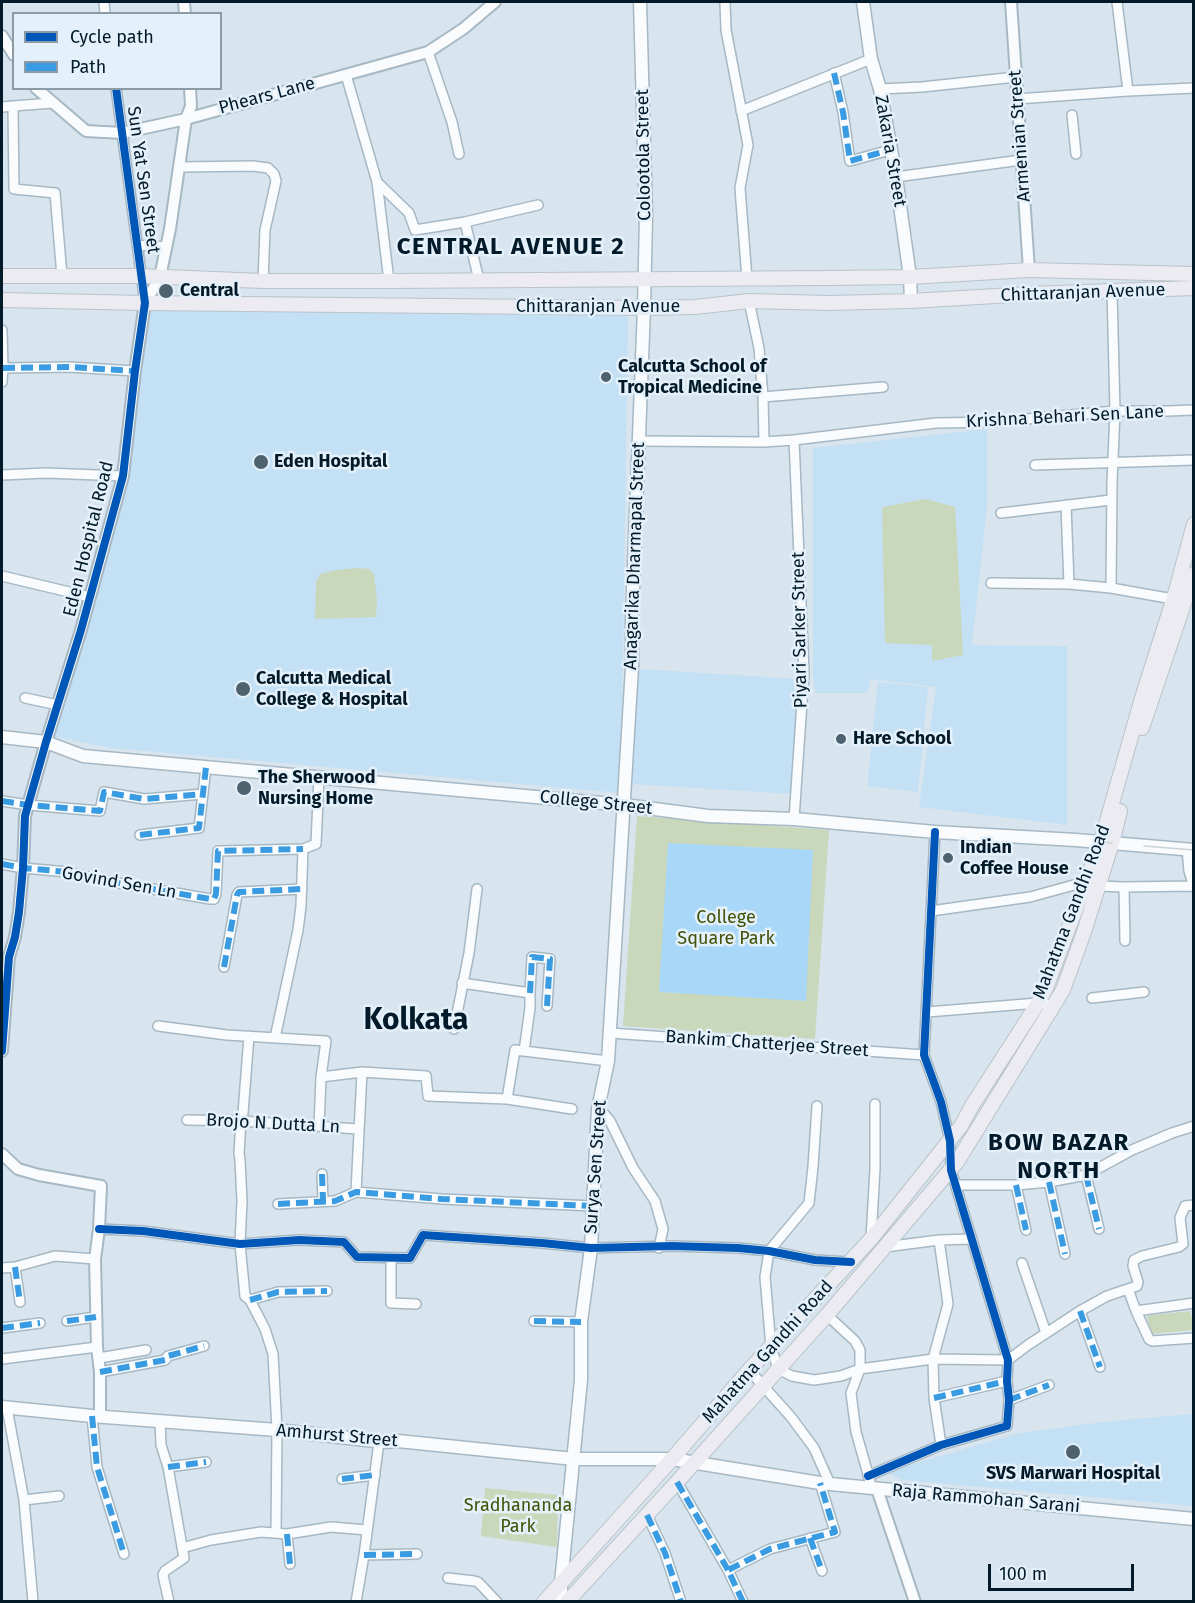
<!DOCTYPE html>
<style>
body{margin:0}
#map{position:relative;width:1195px;height:1603px;overflow:hidden;background:#d8e5ee;font-family:"Fira Sans",sans-serif}
canvas{display:block}
.frame{position:absolute;inset:0;border:3px solid #021a29;pointer-events:none}
.legend{position:absolute;left:12px;top:12px;width:210px;height:78px;box-sizing:border-box;background:#e5f1fa;border:2px solid #8a9ba6;margin:0;padding:8px 10px;list-style:none;font-size:18px;color:#021a29}
.legend li{display:flex;align-items:center;gap:12px;height:30px}
.legend b{width:30px;border:2px solid #8a9ba6}
.scale{position:absolute;left:988px;top:1564px;width:146px;height:27px;box-sizing:border-box;border:3px solid #021a29;border-top:0;padding-left:8px;font-size:18px;line-height:21px;white-space:nowrap;color:#021a29;-webkit-text-stroke:4px #e5f1fa;paint-order:stroke}
</style>
<div id="map">
<canvas width="1195" height="1603"></canvas>
<div class="frame"></div>
<ul class="legend">
<li><b style="height:8px;background:#0057b8"></b>Cycle path</li>
<li><b style="height:8px;background:#399be1"></b>Path</li>
</ul>
<div class="scale">100 m</div>
</div>
<script>
const ctx = document.querySelector('canvas').getContext('2d');
ctx.lineJoin = 'round';
function fillPath(path, color) { ctx.fillStyle = color; ctx.fill(path, 'evenodd'); }
const toPath = rows => new Path2D(rows.map(r => 'M' + r).join(''));
function strokePath(path, color, width, dash) { ctx.strokeStyle = color; ctx.lineWidth = width; ctx.lineCap = dash ? 'butt' : 'round'; ctx.setLineDash(dash || []); ctx.stroke(path); }
function drawText(font, color, halo, rows, align = 'center') {
  ctx.font = font + ' "Fira Sans",sans-serif'; ctx.lineWidth = 5; ctx.setLineDash([]); ctx.textBaseline = 'middle'; ctx.strokeStyle = halo; ctx.fillStyle = color; for (const [text, x, y, turn = 0] of rows) {
    ctx.save(); ctx.translate(x, y); ctx.rotate((+turn || 0) * Math.PI / 180); ctx.textAlign = isNaN(turn) ? turn : align; if (halo) ctx.strokeText(text, 0, 0); ctx.fillText(text, 0, 0); ctx.restore();
  }
}
fillPath(toPath([
 [145,307,628,312,621,793,111,748,52,736,128,462],
 [987,429,987,508,972,645,1067,646,1067,825,919,807,936,687,870,679,868,693,815,693,813,676,813,448],
 [639,669,798,679,791,794,632,784],
 [878,682,928,687,918,792,867,786],
 [1191,1414,1193,1426,1193,1506,902,1480,886,1472,1019,1433,1103,1422]
]), '#c4e0f4');
fillPath(toPath([
 [926,499,955,507,963,655,932,661,932,645,885,643,882,507],
 [358,568,369,569,374,574,377,600,376,617,315,619,316,582,320,574,337,570],
 [637,816,829,830,815,1039,623,1026],
 [1190,1311,1193,1322,1193,1330,1151,1334,1147,1316],
 [485,1488,558,1495,557,1547,481,1536]
]), '#c9d7bb');
fillPath(toPath([
 [668,843,813,850,806,1001,659,992]
]), '#a9d7f8');
const minor = toPath([
 [104,2,105,14],
 [725,2,726,30,748,145,740,188,747,279],
 [1117,2,1128,91,1194,88],
 [428,52,452,122,459,154],
 [834,73,843,112,850,161,890,150],
 [346,75,377,182,409,213,415,230,465,222,538,205],
 [116,88,145,303],
 [880,89,922,87,1016,77],
 [1017,99,1128,91],
 [13,106,53,103],
 [2,107,13,106,14,189,55,193,62,276],
 [741,111,871,59],
 [1072,115,1076,154],
 [179,167,253,166,268,168,274,174,276,181,265,230,263,281],
 [896,177,1021,160],
 [377,182,389,281],
 [465,222,479,280],
 [137,245,166,247],
 [749,301,759,348,763,397],
 [2,330,3,368,2,382],
 [3,368,69,367,135,371],
 [639,441,764,442,794,440,936,423,994,422,1115,411,1167,411,1194,410],
 [764,442,763,397,883,387],
 [1035,465,1194,460],
 [2,475,46,473,123,476],
 [1066,505,1069,584],
 [1001,513,1111,500],
 [2,576,90,597],
 [991,583,1069,584,1111,588,1173,599],
 [1111,588,1112,483,1115,411,1112,291],
 [25,698,58,705],
 [2,801,28,805,100,811,104,792,144,799,203,794],
 [794,819,804,673,794,440],
 [140,835,199,828,206,767],
 [1187,849,1189,871,1194,887],
 [2,864,23,868,68,872,101,880,210,899,214,899,216,894,218,851,303,849],
 [931,911,1030,897,1085,882,1097,886,1124,887],
 [1125,941,1124,887,1193,886],
 [224,967,237,895,239,892,302,889],
 [462,983,530,993,530,1008,524,1051],
 [530,993,532,957,550,959,547,1006],
 [1092,998,1144,992],
 [927,1012,1038,1003,1054,1005],
 [158,1026,227,1035,326,1041,321,1077,319,1126],
 [454,1029,469,953,477,889],
 [610,1033,924,1055],
 [249,1036,243,1113,241,1121,239,1153,240,1160,242,1201,240,1244,245,1296,250,1300,265,1329,273,1354,277,1430,276,1533],
 [275,1038,298,930,301,906,303,849,316,844,319,777],
 [321,1077,362,1072,426,1076,428,1096,507,1099,572,1109],
 [507,1099,515,1050,608,1061],
 [817,1106,813,1167,809,1203,769,1251,765,1277,771,1347,778,1369,792,1376,814,1380,841,1376,860,1369,860,1350,855,1341,827,1315],
 [598,1110,604,1114,610,1121,633,1168,655,1201,663,1229,659,1248],
 [187,1120,241,1121,358,1129],
 [322,1174,323,1201],
 [1086,1175,1099,1229],
 [1049,1182,1065,1254],
 [957,1185,1016,1185,1049,1182,1086,1175,1132,1150,1172,1133,1194,1126],
 [1016,1185,1026,1230],
 [356,1192,362,1072],
 [278,1204,335,1201,356,1192,442,1199,593,1206],
 [99,1229,143,1231,240,1244,299,1240,344,1242,357,1257,410,1258,423,1235,542,1243,591,1248,672,1246,738,1248,769,1251,815,1260,850,1262],
 [871,1239,875,1168,875,1104],
 [939,1240,948,1304,933,1359,934,1398,941,1445],
 [885,1247,939,1240,972,1239],
 [391,1258,391,1303,416,1304],
 [1022,1263,1046,1333],
 [15,1267,20,1302],
 [2,1268,15,1267,55,1256,95,1259],
 [1128,1289,1136,1311,1149,1339,1152,1341,1194,1338],
 [250,1300,278,1292,327,1291],
 [1080,1311,1100,1367],
 [1136,1311,1194,1303],
 [67,1321,96,1317],
 [534,1321,581,1322],
 [2,1328,40,1323],
 [99,1358,146,1350],
 [2,1359,97,1347],
 [749,1370,791,1417,814,1448,830,1484],
 [100,1372,165,1360,168,1356,204,1346],
 [934,1398,1007,1381],
 [1009,1400,1049,1385],
 [7,1408,24,1500,33,1602],
 [92,1416,97,1467,124,1554],
 [160,1421,161,1445,168,1467,184,1558,165,1571,163,1575,169,1602],
 [168,1467,206,1462],
 [868,1476,941,1445,1007,1426,1009,1400,1007,1381,1008,1360,951,1170,950,1141,941,1102,924,1055,935,832],
 [342,1479,375,1475],
 [870,1481,856,1432,851,1393,860,1369,933,1359,1008,1360,1028,1345,1080,1311,1107,1296,1137,1286,1138,1282,1133,1266,1134,1260,1142,1256,1179,1247,1183,1244,1180,1218,1185,1206,1194,1205],
 [677,1482,728,1570],
 [24,1500,59,1496],
 [647,1515,665,1553,681,1602],
 [287,1534,290,1564],
 [810,1538,822,1571],
 [182,1548,211,1540,261,1532,287,1534,331,1527,367,1530],
 [364,1555,417,1554],
 [448,1578,474,1581,478,1582,497,1602],
 [356,1602,364,1555,379,1442],
 [743,1602,728,1570,770,1549,835,1532,820,1483]
]);
const tertiary = toPath([
 [184,2,185,14],
 [1011,2,1029,270],
 [2,36,14,55],
 [36,88,86,131,122,133,186,119,428,52,463,29,495,2],
 [2,1051,9,957,15,937,19,912,23,868,25,816,46,742,81,630,123,476,135,371,145,303,160,277,170,229,186,119,191,106,190,88],
 [2,1154,18,1169,39,1175,101,1186,99,1229,95,1259,97,1347,100,1372,100,1417],
 [877,1489,915,1602]
]);
const secondary = toPath([
 [863,2,871,59,880,89,896,177,910,277,911,301],
 [2,737,46,742,83,756,624,805,708,816,794,819,935,832,1076,840,1194,850],
 [2,1407,92,1416,277,1430,384,1442,398,1441,574,1459,672,1459,820,1483,1194,1519],
 [561,1602,561,1583,581,1380,581,1322,591,1248,598,1109,608,1061,632,667,632,616,644,308,646,216,640,2]
]);
const primary = toPath([
 [2,276,141,276,263,281,389,281,829,278,910,277,1029,270,1194,274],
 [2,300,145,303,644,308,695,307,749,301,830,303,911,301,1029,294,1194,288],
 [1142,728,1194,574],
 [544,1602,672,1459,749,1370,871,1239,961,1126,973,1104,1038,1003,1046,988,1101,842,1142,698,1175,594,1194,524],
 [567,1602,677,1482,827,1315,957,1162,1063,990,1084,932,1112,843,1120,811]
]);
strokePath(minor, '#a6b8c4', 12);
strokePath(tertiary, '#a6b8c4', 14);
strokePath(secondary, '#a6b8c4', 15);
strokePath(primary, '#b9c3ca', 16);
strokePath(minor, '#f9fbfc', 9);
strokePath(tertiary, '#f9fbfc', 10);
strokePath(secondary, '#f9fbfc', 12);
strokePath(primary, '#ebebf1', 14);
strokePath(toPath([
 [1101,842,1112,843],
 [1144,846,1194,850]
]), '#ccd1d4', 1.5);
strokePath(toPath([
 [834,73,843,112,850,161,890,150],
 [3,368,69,367,135,371],
 [2,801,28,805,100,811,104,792,144,799,203,794],
 [140,835,199,828,206,767],
 [2,864,23,868,68,872,101,880,210,899,214,899,216,894,218,851,303,849],
 [224,967,237,895,239,892,302,889],
 [530,993,532,957,550,959,547,1006],
 [322,1174,323,1201],
 [1086,1175,1099,1229],
 [1049,1182,1065,1254],
 [1016,1185,1026,1230],
 [278,1204,335,1201,356,1192,442,1199,593,1206],
 [15,1267,20,1302],
 [250,1300,278,1292,327,1291],
 [1080,1311,1100,1367],
 [67,1321,96,1317],
 [534,1321,581,1322],
 [2,1328,40,1323],
 [100,1372,165,1360,168,1356,204,1346],
 [934,1398,1007,1381],
 [1009,1400,1049,1385],
 [92,1416,97,1467,124,1554],
 [168,1467,206,1462],
 [342,1479,375,1475],
 [677,1482,728,1570],
 [647,1515,665,1553,681,1602],
 [287,1534,290,1564],
 [810,1538,822,1571],
 [364,1555,417,1554],
 [743,1602,728,1570,770,1549,835,1532,820,1483]
]), '#399be1', 6, [12, 6]);
strokePath(toPath([
 [2,1051,9,957,15,937,19,912,23,868,25,816,46,742,81,630,123,476,135,371,145,303,116,88],
 [99,1229,143,1231,240,1244,299,1240,344,1242,357,1257,410,1258,423,1235,542,1243,591,1248,672,1246,738,1248,769,1251,815,1260,851,1262],
 [868,1476,941,1445,1007,1426,1009,1400,1007,1381,1008,1360,951,1170,950,1141,941,1102,924,1055,935,832]
]), '#0057b8', 8);
for (const [x, y, r, color] of [
 [166,291,8,"#4d616e"],
 [606,377,6,"#4d616e"],
 [261,462,8,"#4d616e"],
 [243,689,8,"#4d616e"],
 [841,739,6,"#4d616e"],
 [244,788,8,"#4d616e"],
 [948,858,6,"#4d616e"],
 [1073,1452,8,"#4d616e"]
]) { const dot = new Path2D(); dot.arc(x, y, r, 0, 2 * Math.PI); ctx.fillStyle = color; ctx.fill(dot); strokePath(dot, '#e5f1fa', 2); }
drawText('18px', '#021a29', '#e5f1fa', [
 ["Phears Lane",267,96,-15],
 ["Armenian Street",1020,136,-94],
 ["Zakaria Street",890,151,80],
 ["Colootola Street",644,155,-91],
 ["Sun Yat Sen Street",143,180,82],
 ["Chittaranjan Avenue",1083,293,-2],
 ["Chittaranjan Avenue",598,307],
 ["Krishna Behari Sen Lane",1065,417,-3],
 ["Eden Hospital Road",89,539,-76],
 ["Anagarika Dharmapal Street",635,556,-88],
 ["Piyari Sarker Street",800,630,-91],
 ["College Street",596,803,6],
 ["Govind Sen Ln",119,883,10],
 ["Mahatma Gandhi Road",1072,912,-69],
 ["Bankim Chatterjee Street",767,1044,4],
 ["Brojo N Dutta Ln",273,1124,3],
 ["Surya Sen Street",596,1167,-86],
 ["Mahatma Gandhi Road",768,1352,-48],
 ["Amhurst Street",337,1436,5],
 ["Raja Rammohan Sarani",986,1499,5]
]);
drawText('bold 18px', '#021a29', '#e5f1fa', [
 ["Central",180,291],
 ["Calcutta School of",618,367],
 ["Tropical Medicine",618,388],
 ["Eden Hospital",274,462],
 ["Calcutta Medical",256,679],
 ["College & Hospital",256,700],
 ["Hare School",853,739],
 ["The Sherwood",258,778],
 ["Nursing Home",258,799],
 ["Indian",960,848],
 ["Coffee House",960,869],
 ["SVS Marwari Hospital",1073,1474,"center"]
], 'left');
drawText('18px', '#445209', '#e5f1fa', [
 ["College",726,918],
 ["Square Park",726,939],
 ["Sradhananda",518,1506],
 ["Park",518,1527]
]);
ctx.letterSpacing = '1.5px';
drawText('bold 24px', '#021a29', '#e5f1fa', [
 ["CENTRAL AVENUE 2",511,247],
 ["BOW BAZAR",1059,1143],
 ["NORTH",1059,1171]
]);
ctx.letterSpacing = '0px';
drawText('bold 30px', '#021a29', '#e5f1fa', [
 ["Kolkata",416,1021]
]);
</script>
